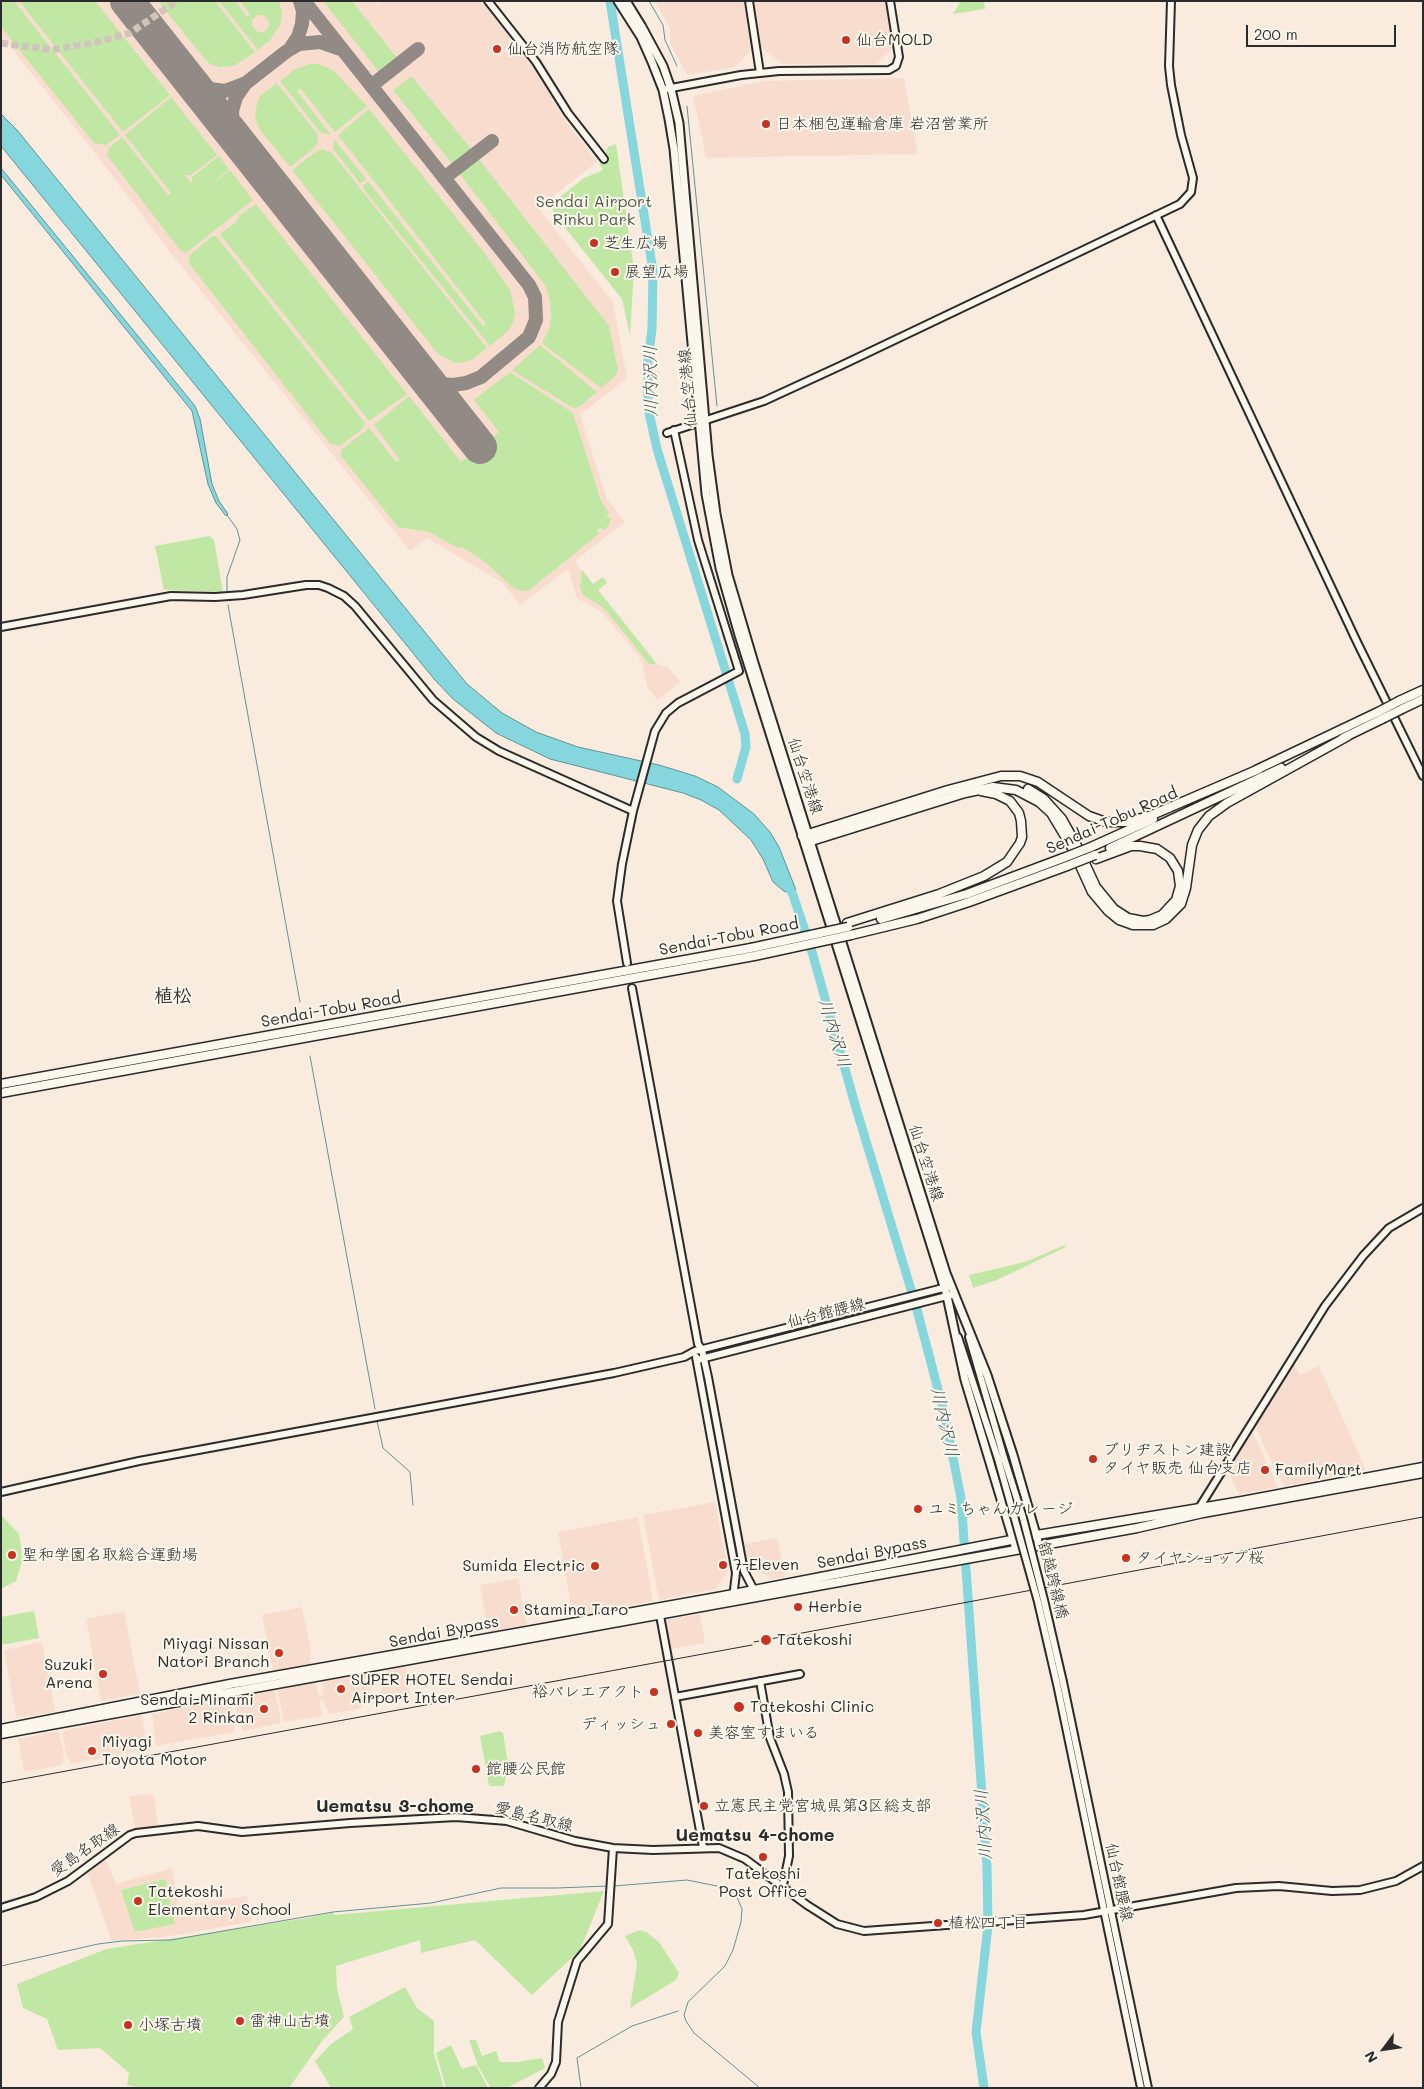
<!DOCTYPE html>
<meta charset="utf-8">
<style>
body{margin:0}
#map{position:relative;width:1424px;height:2089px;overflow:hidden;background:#faebdf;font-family:Mali,sans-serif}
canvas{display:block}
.frame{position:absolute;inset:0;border:2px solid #2b2b2b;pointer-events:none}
.north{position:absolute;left:1359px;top:2024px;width:50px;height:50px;-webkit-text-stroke:4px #fbf7ec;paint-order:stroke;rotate:239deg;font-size:14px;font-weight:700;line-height:20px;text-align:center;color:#2b2b2b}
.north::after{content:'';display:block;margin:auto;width:18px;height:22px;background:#2b2b2b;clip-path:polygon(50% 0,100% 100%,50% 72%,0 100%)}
.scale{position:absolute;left:1246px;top:25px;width:150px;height:22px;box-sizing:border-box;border:2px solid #2b2b2b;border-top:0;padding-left:6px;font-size:15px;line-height:18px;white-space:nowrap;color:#2b2b2b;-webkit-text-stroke:4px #fbf7ec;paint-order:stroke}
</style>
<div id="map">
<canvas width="1424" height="2089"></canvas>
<div class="frame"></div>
<div class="north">N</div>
<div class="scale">200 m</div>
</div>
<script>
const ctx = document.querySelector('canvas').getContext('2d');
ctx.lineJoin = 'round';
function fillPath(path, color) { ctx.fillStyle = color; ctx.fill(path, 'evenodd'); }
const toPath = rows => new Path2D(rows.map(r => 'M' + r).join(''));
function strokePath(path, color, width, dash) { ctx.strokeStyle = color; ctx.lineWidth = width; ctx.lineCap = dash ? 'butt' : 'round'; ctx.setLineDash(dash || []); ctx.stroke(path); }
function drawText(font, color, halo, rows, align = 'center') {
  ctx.font = font + ' Mali,"Klee One",sans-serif'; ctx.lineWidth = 4; ctx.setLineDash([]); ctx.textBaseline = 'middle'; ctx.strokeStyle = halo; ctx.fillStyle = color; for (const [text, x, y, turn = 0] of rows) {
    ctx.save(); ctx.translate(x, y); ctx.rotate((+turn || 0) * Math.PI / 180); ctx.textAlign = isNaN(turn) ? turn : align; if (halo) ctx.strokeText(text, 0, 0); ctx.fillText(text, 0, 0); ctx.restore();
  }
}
fillPath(toPath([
 [1,1,374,1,377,4,381,1,481,1,536,71,562,116,597,162,538,208,613,302,627,378,580,415,607,499,625,522,575,561,593,584,603,577,607,583,598,590,657,664,668,667,680,682,658,700,647,687,642,661,602,612,577,598,568,569,520,605,503,583,427,538,410,551,166,247,95,153,1,35],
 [654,1,745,1,753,51,749,52,735,67,687,75,670,43,670,27],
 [752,1,887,1,894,47,877,64,782,64,762,48,759,48],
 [904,78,918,154,706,158,693,96,764,81],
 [1294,1364,1300,1375,1319,1366,1366,1470,1285,1486,1279,1478,1255,1426],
 [1252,1431,1278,1487,1239,1494,1227,1469],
 [715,1502,728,1571,716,1589,659,1600,643,1515],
 [638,1517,653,1601,578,1615,576,1605,571,1606,558,1532],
 [777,1538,785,1577,771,1579,748,1563,745,1544],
 [518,1578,527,1625,488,1632,480,1585],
 [302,1607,310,1645,311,1664,273,1671,262,1615],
 [124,1611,140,1694,101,1701,86,1619],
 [700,1614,705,1643,670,1649,664,1620],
 [42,1642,55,1712,16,1718,4,1650],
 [406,1666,411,1699,376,1705,388,1670],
 [376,1672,368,1699,359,1709,329,1714,323,1700,319,1700,322,1716,284,1722,277,1689,316,1682,318,1695,323,1695,322,1681],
 [275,1690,281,1723,243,1731,238,1720,235,1698],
 [230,1699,235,1721,234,1732,156,1746,152,1714],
 [142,1715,147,1749,71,1764,66,1754,62,1731],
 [59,1731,64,1754,62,1765,24,1772,18,1739],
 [154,1794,158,1826,135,1829,129,1796],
 [105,1858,116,1884,172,1868,179,1906,247,1896,251,1922,164,1937,112,1941,87,1872]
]), '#f8ddcf');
fillPath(toPath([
 [1,1,14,1,120,135,106,145,94,143,1,27],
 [19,1,95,1,170,95,123,132],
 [158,1,215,1,255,52,234,66,219,67,210,64,204,58],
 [219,1,235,1,247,17,250,14,240,1,279,1,282,13,280,25,271,39,258,50],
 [258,15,264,15,269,22,268,28,264,32,258,32,252,26,252,20],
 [323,1,352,1,397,58,379,72],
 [961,1,984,1,985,9,953,14],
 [310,64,318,64,333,70,367,106,335,132,300,88,297,91,331,135,320,132,280,81,295,69],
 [411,77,413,78,472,150,453,165,393,90],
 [277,83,317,133,318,138,317,144,312,150,290,167,260,130,255,118,257,104,260,96],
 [171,97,217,155,191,175,185,175,192,183,192,177,219,156,229,169,207,188,204,185,206,189,230,170,253,200,186,253,180,250,107,155,109,148,122,137,168,195,171,193,125,135],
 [369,109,483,251,510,290,515,312,513,323,508,331,490,346,362,187,368,181,483,326,486,324,338,135],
 [334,139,366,179,361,183,359,182,333,149],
 [616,144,634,269,630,336,622,299,554,214,551,204,584,178,603,170,599,163,607,157,606,151,608,147],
 [322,149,332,153,487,348,473,359,461,363,455,363,438,354,292,170,314,153],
 [478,158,609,326,618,370,615,376,601,388,542,343,549,329,551,316,550,301,545,285,459,173],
 [256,204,407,394,369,421,220,234,236,222,240,215],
 [216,236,365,423,362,429,340,446,330,444,188,262,190,255,211,237],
 [540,345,597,392,579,407,573,408,512,370],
 [510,372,573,413,601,501,609,513,606,516,611,518,609,525,604,530,600,528,597,531,599,534,528,591,524,591,515,589,480,558,463,548,456,547,429,532,398,527,341,456,341,450,369,428,396,462,400,460,374,425,409,396,461,462,499,432,474,400],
 [209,536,214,540,223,592,164,590,155,546],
 [582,570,593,584,603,577,607,583,598,590,657,664,649,664,605,609,583,595,580,587],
 [1065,1245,1066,1247,997,1280,973,1288,969,1275,1025,1262],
 [1,1515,19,1534,23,1559,16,1581,1,1589],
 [34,1611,39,1638,1,1645,1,1617],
 [500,1731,503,1733,508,1762,505,1783,503,1786,489,1786,480,1736],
 [165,1879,175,1924,135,1932,121,1890],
 [604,1891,580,1950,532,1995,475,1940,421,1953,420,1940,336,1966,337,1988,344,2017,322,2041,289,2088,142,2088,127,2085,129,2073,100,2048,58,2050,47,2019,23,2008,17,1984,106,1949,307,1918,333,1912,334,1915],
 [640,1930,646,1932,659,1942,679,1973,676,1980,630,2008,637,1964,633,1950,625,1936],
 [405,1987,417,2008,434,2021,434,2054,444,2088,331,2088,315,2061,331,2044,353,2029,349,2017],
 [469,2040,476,2040,482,2056,496,2051,500,2062,518,2062,542,2058,545,2068,507,2088,491,2088,478,2066],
 [451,2045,462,2069,476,2065,488,2088,446,2088,436,2053]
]), '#c0e8a4');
const water = toPath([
 [1,114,17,130,467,684,502,713,536,732,578,747,659,765,695,776,718,787,754,814,770,832,779,847,796,890,785,892,773,882,763,859,751,840,719,810,701,800,683,793,550,759,496,733,453,699,434,679,1,146,1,114],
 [1,168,195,406,200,419,212,484,219,501,228,514,226,516,216,503,208,484,192,411,1,175,1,168]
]);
fillPath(water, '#85d6dd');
strokePath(water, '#619296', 1);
strokePath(toPath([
 [649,1,663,25,665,40,677,66],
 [687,106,717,406],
 [227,591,227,577,240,540,237,529,227,515],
 [228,605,300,1002],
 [310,1056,375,1409],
 [377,1421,383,1448,410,1472,413,1505],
 [614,1886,687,1880,717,1886,737,1897,742,1909,741,1922,733,1950,725,1966,688,2002,684,2015,686,2021,694,2033,760,2088],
 [1,1966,98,1944,122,1941,171,1940,333,1912,431,1903,501,1888,557,1888,608,1886],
 [581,2088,577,2058,632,2026,678,2011]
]), '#619296', 1);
strokePath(toPath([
 [610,1,653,271,652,329,648,361,648,408,657,449,745,734,746,747,737,779],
 [786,881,793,895,812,952,856,1108,916,1306,944,1412,961,1498,987,1867,988,1926,976,2032,984,2088]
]), '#85d6dd', 9);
strokePath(toPath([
 [304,1,529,285,535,297,536,320,529,337,481,377,466,383,453,385,440,384,425,378],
 [290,49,298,37,302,24,303,11,300,1],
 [184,74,202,88,225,91,246,83,287,51,299,44,320,42,340,49],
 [371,86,418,49],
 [238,141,233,128,232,111,236,97,245,84],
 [444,178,492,141]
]), '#928b85', 14);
strokePath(toPath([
 [127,1,480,447]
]), '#928b85', 34);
strokePath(toPath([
 [1,43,51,50,93,43,130,33,177,1]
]), '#d1c5bb', 7, [7, 3.5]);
const secondary = toPath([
 [488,1,536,62,568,113,604,159],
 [749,1,760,73],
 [666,89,741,75,779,71,889,70,896,66,899,57,890,1],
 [1156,215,1357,642,1423,776],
 [667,433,764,401,840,366,1180,204,1191,192,1193,178,1181,135,1171,85,1169,66,1171,1],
 [1,627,171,596,215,597,243,595,306,585,319,585,328,588,344,596,355,606,433,700,476,737,499,751,633,811],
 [627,963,617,901,622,864,633,811,655,731,666,713,678,703,739,671,698,540,674,430],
 [632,988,698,1344,702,1350,708,1377,744,1571,756,1594],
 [958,1337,998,1459],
 [969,1337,1004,1458],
 [696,1357,736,1573,733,1598],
 [697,1360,951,1295],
 [1,1492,139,1461,614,1373,684,1357,695,1351,947,1287],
 [1199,1508,1325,1306,1363,1256,1389,1228,1423,1208],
 [659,1610,703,1847],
 [760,1681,770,1738,784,1774,788,1792,789,1856,783,1885],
 [1063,1682,1148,2088],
 [1057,1684,1141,2088],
 [675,1697,800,1674],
 [1,1908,36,1897,68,1881,130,1835,136,1833,198,1826,242,1832,350,1823,456,1817,507,1821,575,1841,613,1848,653,1850,719,1848,745,1859,807,1905,837,1924,864,1931,1084,1915,1236,1888,1279,1886,1332,1891,1360,1890,1396,1881,1423,1866],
 [539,2088,551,2074,556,2062,558,2022,577,1961,608,1924,613,1848]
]);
const primary = toPath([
 [618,1,641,37,652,62,663,90,669,119,674,149,706,494,720,568,739,635,947,1296,965,1380,1016,1549],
 [626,1,642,27,663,66,671,89,679,123,708,455,716,514,728,575,754,663,946,1273,987,1375,1013,1455,1039,1545]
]);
const highway = toPath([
 [1399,701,1423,690],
 [1402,709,1423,699],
 [1343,738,1382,719],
 [1256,770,1378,712],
 [1028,789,1044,799,1062,819,1077,846,1096,887,1114,909,1128,918,1143,921,1150,920,1162,915,1176,900,1180,886,1178,871,1170,858,1157,849,1140,846,1131,846,1096,859],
 [802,836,948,790,1001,776,1020,776,1038,782,1089,816,1106,822,1127,822,1152,815,1259,769],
 [805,843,965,793,993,787,1016,790,1039,802,1051,813,1072,848,1092,892,1108,911,1119,920,1133,925,1153,925,1166,919,1181,904,1186,888,1192,845,1198,830,1209,816,1227,803,1348,736],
 [1091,847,1153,819],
 [1110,848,1281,768],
 [881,919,967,894,1063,858],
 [847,923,939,894,984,876,1007,862,1020,843,1022,837,1021,821,1019,813,1010,801,996,794,981,791],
 [851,935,917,919,969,902,1067,866],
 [1,1084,751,948],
 [1,1093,754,956],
 [1,1729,230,1684,723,1596,1037,1535,1242,1501,1423,1467],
 [1,1734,1137,1528,1203,1513,1423,1473]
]);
strokePath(secondary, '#2b2b2b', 10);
strokePath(primary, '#2b2b2b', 11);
strokePath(highway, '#2b2b2b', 11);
strokePath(secondary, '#fbf7ec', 6);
strokePath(primary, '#fbf7ec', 7);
strokePath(highway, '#fbf7ec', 8);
strokePath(toPath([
 [754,1642,1423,1517],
 [1,1783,752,1645]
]), '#2b2b2b', 1);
const secondaryBridge = toPath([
 [1004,1458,1023,1518,1044,1600,1063,1682],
 [998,1459,1038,1602,1057,1684]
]);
const highwayBridge = toPath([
 [1378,712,1399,701],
 [1382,719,1402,709],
 [1063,858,1091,847],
 [1067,866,1095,855],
 [751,948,848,927],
 [754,956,851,935]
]);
strokePath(secondaryBridge, '#2b2b2b', 10, []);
strokePath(highwayBridge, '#2b2b2b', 11, []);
strokePath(secondaryBridge, '#fbf7ec', 6);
strokePath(highwayBridge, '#fbf7ec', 8);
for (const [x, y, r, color] of [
 [846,40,5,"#c8321e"],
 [497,49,5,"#c8321e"],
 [766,124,5,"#c8321e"],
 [594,243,5,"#c8321e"],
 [615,272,5,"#c8321e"],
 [1093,1459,5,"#c8321e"],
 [1265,1470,5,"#c8321e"],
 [918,1509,5,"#c8321e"],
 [12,1555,5,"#c8321e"],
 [1126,1558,5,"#c8321e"],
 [723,1565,5,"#c8321e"],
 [595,1566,5,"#c8321e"],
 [798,1607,5,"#c8321e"],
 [514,1610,5,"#c8321e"],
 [766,1640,6,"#c8321e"],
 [279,1653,5,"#c8321e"],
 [103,1674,5,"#c8321e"],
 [341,1689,5,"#c8321e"],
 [654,1692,5,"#c8321e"],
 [739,1707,6,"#c8321e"],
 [264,1709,5,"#c8321e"],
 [671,1724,5,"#c8321e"],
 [698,1733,5,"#c8321e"],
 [92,1751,5,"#c8321e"],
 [476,1769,5,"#c8321e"],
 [704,1806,5,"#c8321e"],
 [763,1857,5,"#c8321e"],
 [138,1901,5,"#c8321e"],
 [938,1923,5,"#c8321e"],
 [240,2021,5,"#c8321e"],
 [128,2025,5,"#c8321e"]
]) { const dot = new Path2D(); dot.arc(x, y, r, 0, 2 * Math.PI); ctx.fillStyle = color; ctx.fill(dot); strokePath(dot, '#fbf7ec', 2); }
drawText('16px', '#2b2b2b', '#fbf7ec', [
 ["仙台MOLD",856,40],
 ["仙台消防航空隊",507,49],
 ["日本梱包運輸倉庫 岩沼営業所",776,124],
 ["芝生広場",604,243],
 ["展望広場",625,272],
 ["ブリヂストン建設",1103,1450],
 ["タイヤ販売 仙台支店",1103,1468],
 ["FamilyMart",1275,1470],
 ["ユミちゃんガレージ",928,1509],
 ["聖和学園名取総合運動場",22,1555],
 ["タイヤショップ桜",1136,1558],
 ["7-Eleven",733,1565],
 ["Sumida Electric",585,1566,"right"],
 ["Herbie",808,1607],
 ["Stamina Taro",524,1610],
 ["Tatekoshi",777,1640],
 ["Miyagi Nissan",269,1644,"right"],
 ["Natori Branch",269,1662,"right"],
 ["Suzuki",93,1665,"right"],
 ["Arena",93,1683,"right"],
 ["SUPER HOTEL Sendai",351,1680],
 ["Airport Inter",351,1698],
 ["裕バレエアクト",644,1692,"right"],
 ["Sendai-Minami",254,1700,"right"],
 ["2 Rinkan",254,1718,"right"],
 ["Tatekoshi Clinic",750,1707],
 ["ディッシュ",661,1724,"right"],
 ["美容室すまいる",708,1733],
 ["Miyagi",102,1742],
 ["Toyota Motor",102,1760],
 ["館腰公民館",486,1769],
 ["立憲民主党宮城県第3区総支部",714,1806],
 ["Tatekoshi",763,1874,"center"],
 ["Post Office",763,1892,"center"],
 ["Tatekoshi",148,1892],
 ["Elementary School",148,1910],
 ["植松四丁目",948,1923],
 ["雷神山古墳",250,2021],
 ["小塚古墳",138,2025]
], 'left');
drawText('16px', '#505a49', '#fbf7ec', [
 ["Sendai Airport",594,202],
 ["Rinku Park",594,220]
]);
drawText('16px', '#2b2b2b', '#fbf7ec', [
 ["仙台空港線",688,388,-95],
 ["仙台空港線",805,776,72],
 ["Sendai-Tobu Road",1112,821,-24],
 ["Sendai-Tobu Road",729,937,-11],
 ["Sendai-Tobu Road",331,1010,-10],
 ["仙台空港線",926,1163,72],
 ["仙台館腰線",826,1313,-14],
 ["Sendai Bypass",872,1553,-11],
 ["舘越跨線橋",1053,1580,76],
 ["Sendai Bypass",444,1632,-11],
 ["愛島名取線",534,1817,14],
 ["愛島名取線",85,1850,-35],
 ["仙台館腰線",1119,1882,78]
]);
drawText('italic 18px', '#425658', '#fbf7ec', [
 ["川内沢川",651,381,-91],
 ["川内沢川",834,1033,73],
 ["川内沢川",944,1422,77],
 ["川内沢川",984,1825,-94]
]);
drawText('bold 18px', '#2b2b2b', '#fbf7ec', [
 ["Uematsu 3-chome",395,1806],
 ["Uematsu 4-chome",755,1835]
]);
drawText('bold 19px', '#2b2b2b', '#fbf7ec', [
 ["植松",173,996]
]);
</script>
